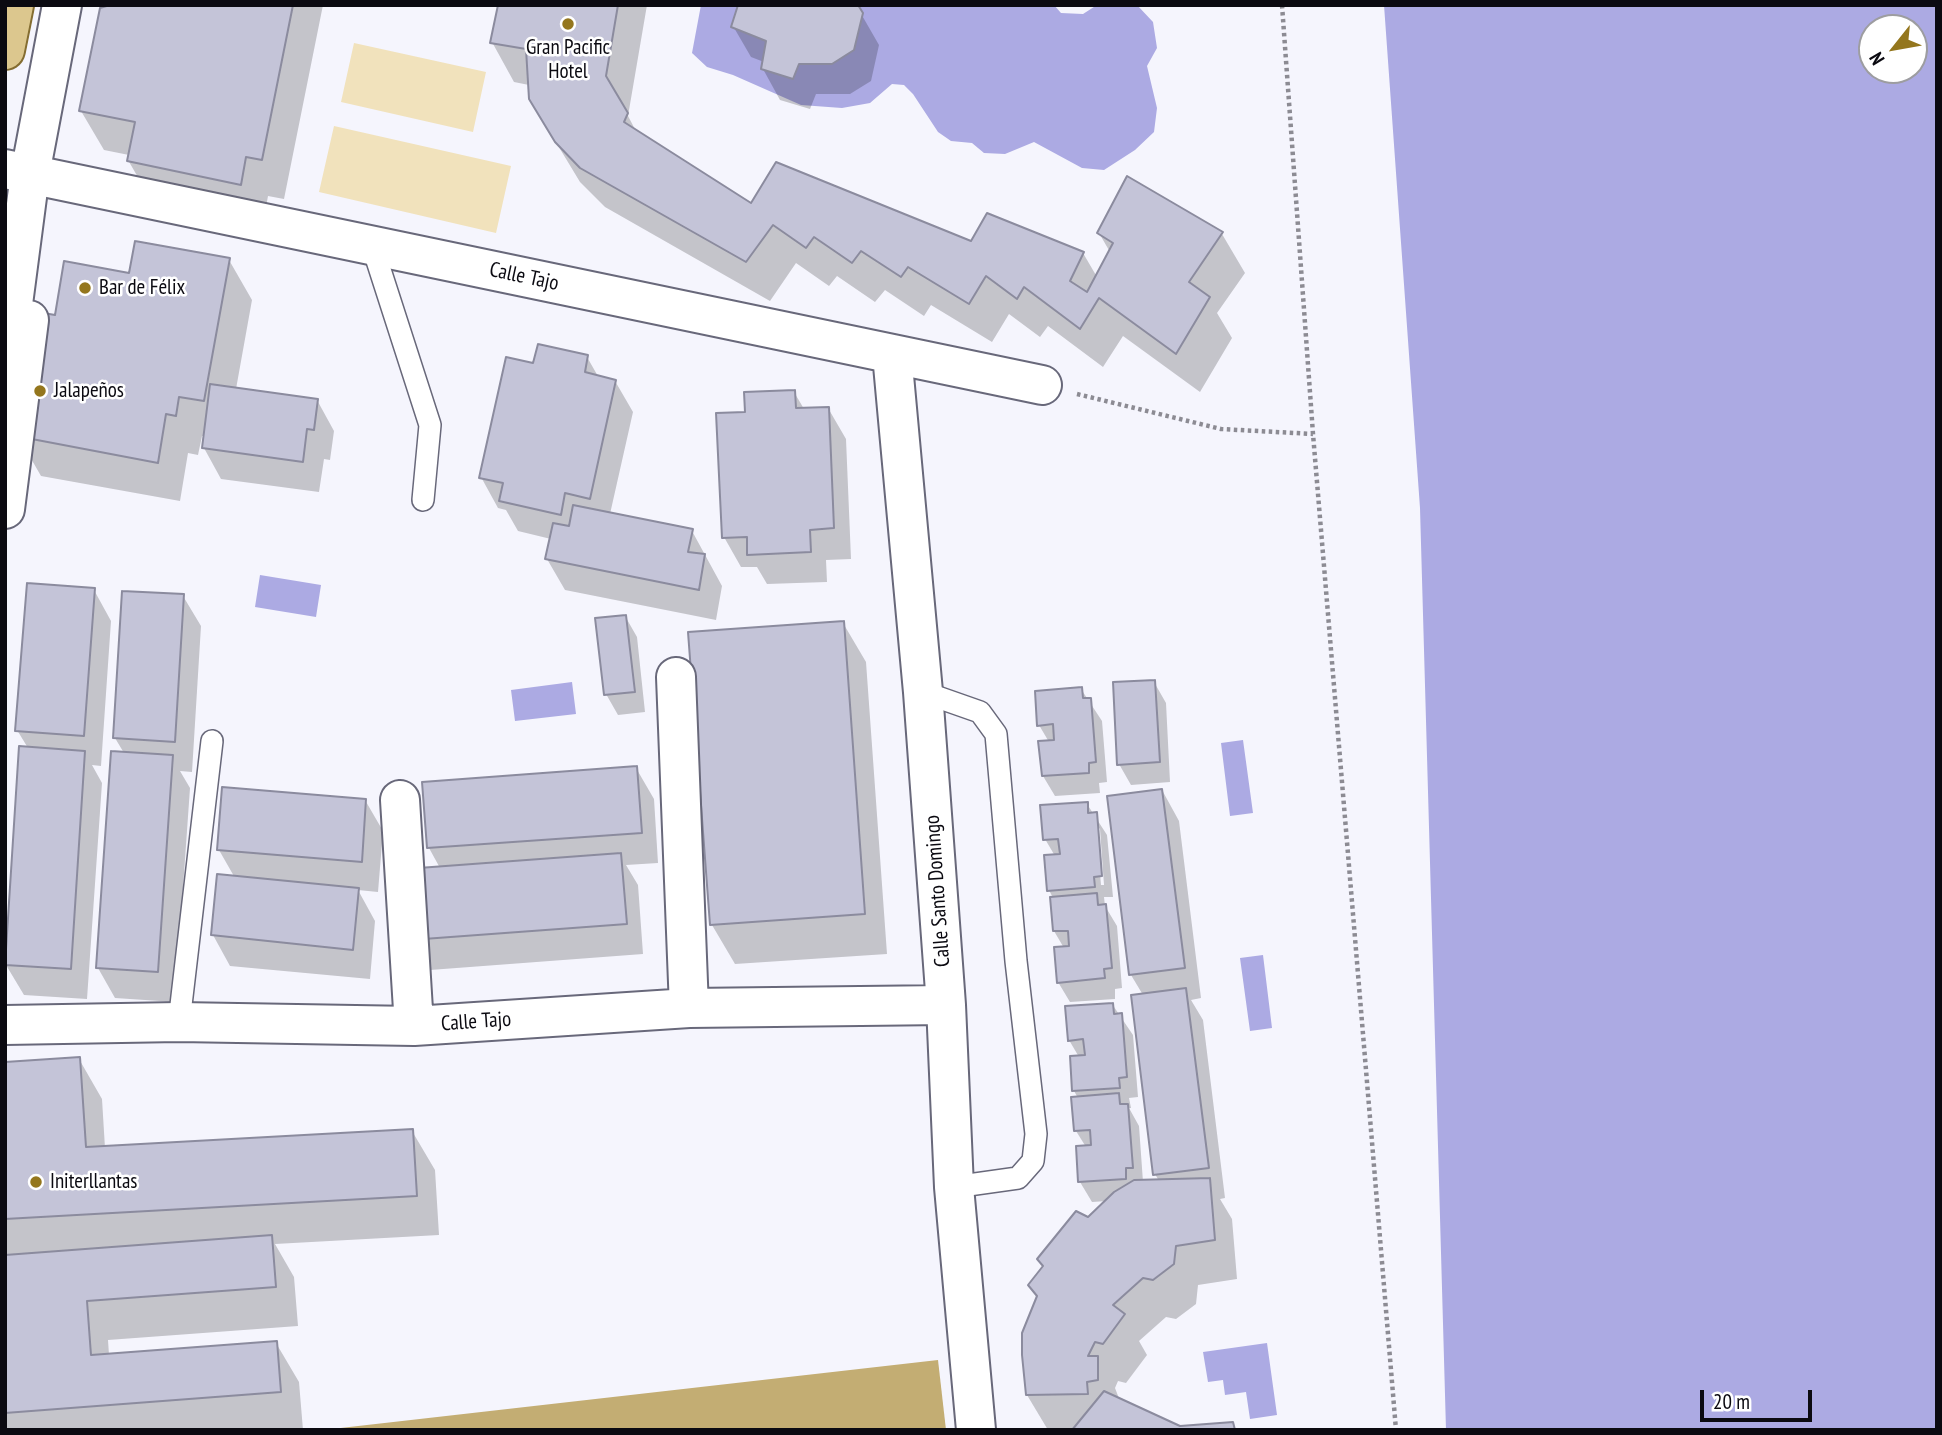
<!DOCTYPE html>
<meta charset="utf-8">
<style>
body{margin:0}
#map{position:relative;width:1942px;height:1435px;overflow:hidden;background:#f5f5fd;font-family:"PT Sans Narrow",sans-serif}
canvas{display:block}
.frame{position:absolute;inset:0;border:7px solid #0b0a11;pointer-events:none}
.north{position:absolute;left:1858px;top:14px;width:70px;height:70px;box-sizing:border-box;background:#fff;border:2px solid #9d9da0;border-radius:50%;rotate:239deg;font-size:19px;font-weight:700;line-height:28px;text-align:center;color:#0b0a11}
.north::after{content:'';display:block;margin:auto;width:24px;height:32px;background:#94761d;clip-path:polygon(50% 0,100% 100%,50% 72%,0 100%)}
.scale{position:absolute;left:1700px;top:1390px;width:112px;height:32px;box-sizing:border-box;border:4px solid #0b0a11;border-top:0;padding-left:9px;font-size:21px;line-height:24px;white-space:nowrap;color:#0b0a11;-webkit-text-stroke:5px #fff;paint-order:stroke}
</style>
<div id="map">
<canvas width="1942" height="1435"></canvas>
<div class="frame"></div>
<div class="north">N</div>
<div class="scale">20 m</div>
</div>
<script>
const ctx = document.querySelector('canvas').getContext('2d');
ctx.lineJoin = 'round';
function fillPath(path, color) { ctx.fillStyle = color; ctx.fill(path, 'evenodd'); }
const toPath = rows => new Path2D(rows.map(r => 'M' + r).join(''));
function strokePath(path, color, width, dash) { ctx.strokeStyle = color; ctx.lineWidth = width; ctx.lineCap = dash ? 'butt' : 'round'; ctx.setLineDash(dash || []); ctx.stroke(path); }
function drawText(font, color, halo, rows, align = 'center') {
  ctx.font = font + ' "PT Sans Narrow",sans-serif'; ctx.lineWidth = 5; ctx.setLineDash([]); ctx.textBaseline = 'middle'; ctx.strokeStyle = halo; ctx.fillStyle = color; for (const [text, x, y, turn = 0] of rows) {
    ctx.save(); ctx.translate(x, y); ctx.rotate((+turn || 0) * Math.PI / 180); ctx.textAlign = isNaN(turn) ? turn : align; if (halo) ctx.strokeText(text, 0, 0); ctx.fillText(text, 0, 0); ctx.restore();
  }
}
fillPath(toPath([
 [354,43,486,72,473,132,341,102],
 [334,126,511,166,496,233,319,192]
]), '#f1e2bc');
fillPath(toPath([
 [938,1360,946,1430,323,1430]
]), '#c3ad73');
fillPath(toPath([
 [701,5,1054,5,1061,13,1083,14,1097,5,1137,5,1153,22,1157,48,1147,66,1157,108,1154,132,1135,150,1104,170,1082,168,1034,142,1005,154,984,153,972,143,951,141,938,132,913,94,904,85,892,84,870,103,842,108,801,105,733,75,707,67,692,53],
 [1384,5,1937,5,1937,1430,1446,1430,1420,508],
 [1914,28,1914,70,1872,70,1872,28],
 [260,575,321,585,316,617,255,607],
 [572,682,576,714,515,721,511,690],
 [1243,740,1253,813,1230,816,1221,743],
 [1263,955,1272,1028,1250,1031,1240,958],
 [1267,1343,1277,1415,1250,1419,1246,1392,1225,1395,1223,1380,1208,1382,1203,1352]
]), '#acaae3');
fillPath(toPath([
 [112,5,323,5,284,199,268,196,263,224,151,200,128,160,129,155,104,150,81,111],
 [500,5,647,5,628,116,637,133,751,206,972,243,1083,253,1097,277,1110,252,1099,233,1128,178,1222,234,1245,273,1217,313,1232,338,1200,392,1123,336,1103,367,1048,326,1040,337,1009,314,992,342,931,305,924,316,885,290,875,302,837,276,829,286,796,263,770,301,605,207,580,182,554,139,529,85,514,82,492,42],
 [856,5,879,45,871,81,850,94,816,94,810,109,780,100,763,69,764,62,751,57,733,26],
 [229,260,252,300,236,389,317,400,334,431,330,460,324,459,319,492,221,479,204,448,205,436,202,436,198,455,188,453,180,501,41,476,18,436,56,317,131,275],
 [587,357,599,378,615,381,633,412,610,514,692,531,722,586,716,620,565,590,547,559,551,539,518,531,506,510,498,508,481,477,535,365],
 [794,392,804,409,828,408,846,439,851,559,826,560,827,582,767,584,757,567,741,567,724,537,747,414],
 [94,590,111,621,101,766,92,765,102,783,87,999,24,995,6,965,28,748,17,730],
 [183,596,201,626,192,772,180,771,190,788,175,1002,115,998,98,968,124,753,115,738],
 [625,616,637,637,645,712,618,715,606,694],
 [843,623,866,662,887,954,735,964,712,925],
 [1154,682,1166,703,1170,782,1131,785,1119,764],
 [1081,689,1102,721,1107,782,1099,783,1100,793,1055,796,1043,776,1049,742,1039,725],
 [636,768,654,799,658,863,626,865,638,885,643,954,430,970,412,939,440,868,429,848],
 [1162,790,1179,821,1201,998,1191,1000,1203,1020,1225,1198,1220,1199,1232,1219,1237,1279,1198,1285,1196,1304,1176,1319,1166,1317,1139,1341,1147,1355,1126,1383,1118,1381,1115,1388,1120,1401,1180,1428,1232,1424,1236,1430,1048,1430,1027,1395,1038,1298,1030,1285,1088,1219,1107,1201,1092,1202,1080,1182,1086,1147,1076,1131,1078,1098,1074,1091,1079,1057,1069,1040,1112,1004,1133,1035,1138,1097,1129,1098,1131,1108,1129,1108,1139,1126,1143,1182,1159,1181,1155,1174,1143,995,1131,975],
 [365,800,383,831,378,892,358,890,375,921,370,979,230,966,213,935,235,878,219,850],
 [1087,804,1107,835,1113,897,1104,897,1105,906,1117,926,1122,988,1115,989,1115,999,1070,1002,1058,982,1064,948,1054,931,1053,898,1049,890,1055,856,1045,839],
 [1096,825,1100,829,1104,885,1101,885],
 [79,1059,102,1099,105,1148,412,1131,435,1170,439,1235,275,1244,294,1277,298,1326,108,1340,109,1355,276,1343,299,1382,303,1430,5,1430,5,1063]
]), '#0003');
const building = toPath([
 [110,5,293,5,262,160,246,157,241,185,127,161,135,122,79,111,100,8,110,5],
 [498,5,618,5,606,76,628,113,624,122,751,203,776,162,971,241,987,213,1084,252,1070,281,1087,292,1113,243,1097,233,1127,176,1223,232,1189,282,1210,297,1176,354,1099,298,1080,329,1024,287,1017,299,986,276,969,304,908,267,901,277,861,251,852,263,814,237,806,248,773,225,746,262,580,168,555,142,529,99,526,49,490,43,498,5],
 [738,5,858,5,863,13,854,50,832,64,799,64,793,79,761,69,766,41,731,27,738,5],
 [135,241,230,258,204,401,179,397,176,416,166,414,158,463,16,436,38,312,55,315,64,261,129,273,135,241],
 [538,344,588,355,585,372,616,380,590,499,565,493,561,515,499,501,503,483,479,478,506,357,533,363,538,344],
 [210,384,318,399,314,430,307,429,303,462,202,448,210,384],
 [795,390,796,408,829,407,834,528,810,530,811,552,747,555,747,537,722,538,716,413,745,412,744,392,795,390],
 [573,505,693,529,688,552,705,554,699,590,545,559,553,523,569,526,573,505],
 [27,583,95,588,84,736,15,731,27,583],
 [122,591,184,594,175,742,113,738,122,591],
 [626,615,635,692,604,695,595,618,626,615],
 [844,621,865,914,710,925,688,632,844,621],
 [1155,680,1160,762,1117,765,1113,682,1155,680],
 [1082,687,1083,698,1091,698,1096,762,1089,763,1089,773,1042,776,1038,741,1054,740,1053,724,1037,726,1035,691,1082,687],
 [19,746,85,751,71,969,5,965,19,746],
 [111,751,173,755,158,972,96,968,111,751],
 [637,766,642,833,427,848,422,782,637,766],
 [222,787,366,799,362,862,217,850,222,787],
 [1162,789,1185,968,1129,975,1107,796,1162,789],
 [1088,802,1088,813,1097,812,1102,876,1094,877,1095,887,1047,891,1044,855,1060,854,1058,839,1043,840,1040,805,1088,802],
 [621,853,627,924,410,940,405,869,621,853],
 [217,874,359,888,353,950,211,935,217,874],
 [1097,893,1098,905,1106,904,1112,968,1104,969,1105,978,1057,983,1054,947,1069,946,1068,931,1053,931,1050,897,1097,893],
 [1186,988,1209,1168,1153,1175,1131,995,1186,988],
 [1113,1003,1114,1014,1122,1013,1127,1077,1119,1078,1120,1088,1072,1091,1070,1056,1085,1055,1083,1039,1068,1041,1065,1006,1113,1003],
 [80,1057,86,1147,413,1129,417,1196,5,1219,5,1062,80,1057],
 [1119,1093,1120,1104,1128,1104,1133,1168,1126,1168,1126,1179,1078,1182,1076,1146,1091,1145,1090,1130,1074,1131,1071,1097,1119,1093],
 [1210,1178,1215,1240,1176,1246,1174,1264,1153,1280,1143,1278,1113,1305,1125,1314,1103,1344,1095,1342,1088,1356,1098,1356,1098,1380,1087,1382,1088,1394,1026,1395,1022,1355,1022,1333,1037,1296,1028,1285,1043,1266,1037,1259,1076,1211,1088,1217,1114,1192,1134,1180,1210,1178],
 [272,1235,276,1287,87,1301,91,1355,277,1341,281,1392,5,1413,5,1255,272,1235],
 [1104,1391,1180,1426,1233,1422,1235,1430,1072,1430,1104,1391]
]);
fillPath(building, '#c4c4d8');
strokePath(building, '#8b8b9e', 2);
const lane = toPath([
 [372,245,430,425,423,500],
 [923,692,980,712,996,734,1016,961,1036,1134,1033,1161,1018,1178,954,1187],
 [179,1022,212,741]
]);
const street = toPath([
 [5,169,1042,385],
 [892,354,923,692,946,1005,954,1187,976,1430],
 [5,509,29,320],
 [676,677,689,1008],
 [400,800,414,1026],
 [5,1025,179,1022,414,1026,689,1008,946,1005]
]);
const secondary = toPath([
 [5,365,30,174,62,5]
]);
const primary = toPath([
 [5,50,14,5]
]);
strokePath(lane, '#68687a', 24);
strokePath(street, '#68687a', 42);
strokePath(secondary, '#68687a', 42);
strokePath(primary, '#846d31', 42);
strokePath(toPath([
 [1282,5,1313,434,1396,1430],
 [1077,394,1221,429,1313,434]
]), '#8c8b93', 4.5, [3.5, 3.5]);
strokePath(lane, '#fff', 21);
strokePath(street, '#fff', 38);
strokePath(secondary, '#fff', 38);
strokePath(primary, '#dcc78e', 38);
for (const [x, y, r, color] of [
 [568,24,7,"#94761d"],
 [85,288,7,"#94761d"],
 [40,391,7,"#94761d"],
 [36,1182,7,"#94761d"]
]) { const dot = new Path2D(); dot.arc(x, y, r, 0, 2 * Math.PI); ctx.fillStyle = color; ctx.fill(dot); strokePath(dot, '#fff', 2.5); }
drawText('21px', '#0b0a11', '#fff', [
 ["Gran Pacific",568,48,"center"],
 ["Hotel",568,72,"center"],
 ["Bar de Félix",99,288],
 ["Jalapeños",54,391],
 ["Initerllantas",50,1182]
], 'left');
drawText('21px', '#0b0a11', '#fff', [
 ["Calle Tajo",524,277,12],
 ["Calle Santo Domingo",938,891,-94],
 ["Calle Tajo",476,1022,-4]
]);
</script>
